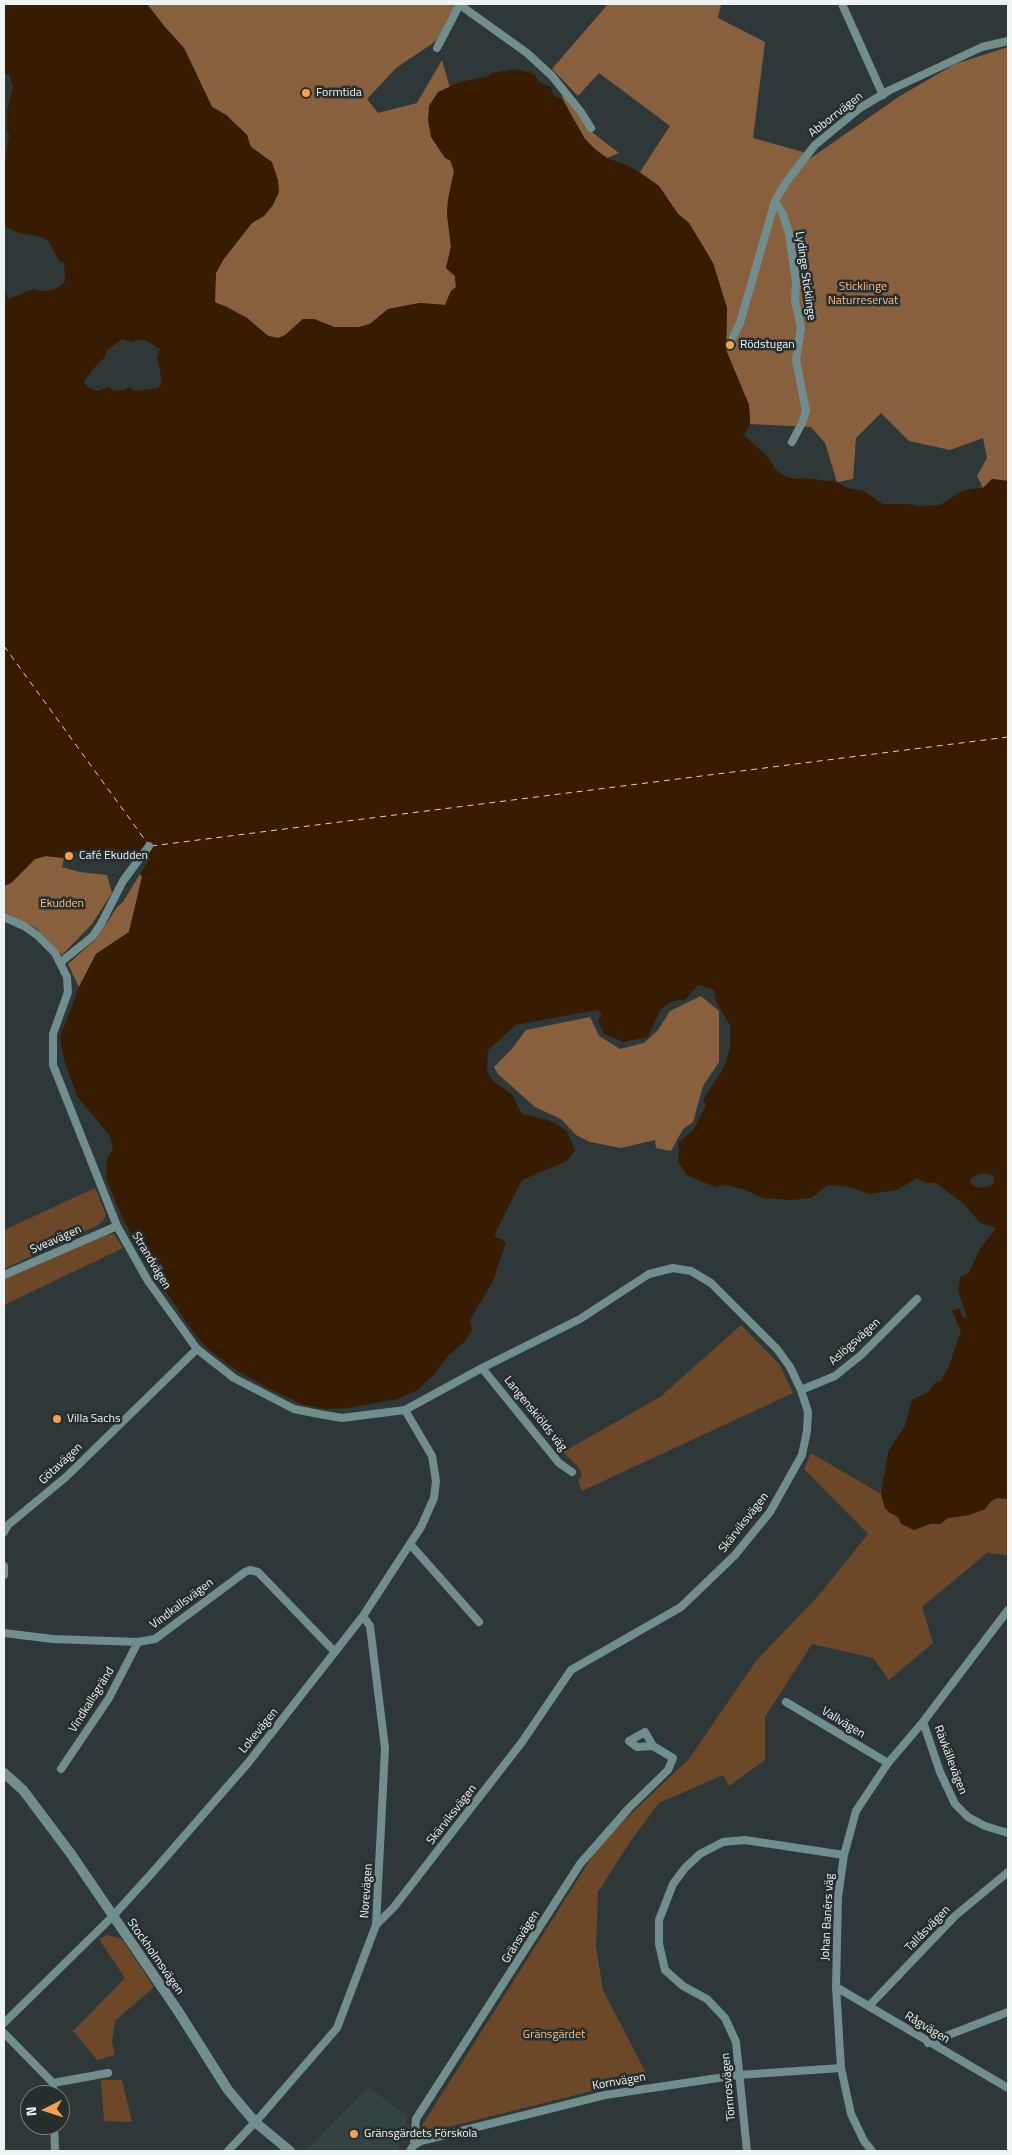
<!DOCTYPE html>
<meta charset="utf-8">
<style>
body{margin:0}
#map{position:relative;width:1012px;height:2155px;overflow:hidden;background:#2f3838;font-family:"Titillium Web",sans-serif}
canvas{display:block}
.frame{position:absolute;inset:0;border:5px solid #eef4f4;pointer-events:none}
.north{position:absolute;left:20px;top:2085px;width:50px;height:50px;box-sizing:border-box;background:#262e2e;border:1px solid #767d7d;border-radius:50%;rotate:265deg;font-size:14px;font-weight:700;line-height:20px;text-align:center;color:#eef4f4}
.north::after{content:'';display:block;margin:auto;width:18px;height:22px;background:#f99f4d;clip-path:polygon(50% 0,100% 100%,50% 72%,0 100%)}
</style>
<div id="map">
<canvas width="1012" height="2155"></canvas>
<div class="frame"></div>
<div class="north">N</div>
</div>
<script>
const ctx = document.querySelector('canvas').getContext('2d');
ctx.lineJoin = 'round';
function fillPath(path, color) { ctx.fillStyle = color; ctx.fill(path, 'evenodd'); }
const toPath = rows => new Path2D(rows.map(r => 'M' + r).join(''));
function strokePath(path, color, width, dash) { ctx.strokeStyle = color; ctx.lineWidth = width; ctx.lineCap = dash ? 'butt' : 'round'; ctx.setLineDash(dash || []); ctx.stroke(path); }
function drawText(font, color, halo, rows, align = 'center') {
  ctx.font = font + ' "Titillium Web",sans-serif'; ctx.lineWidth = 5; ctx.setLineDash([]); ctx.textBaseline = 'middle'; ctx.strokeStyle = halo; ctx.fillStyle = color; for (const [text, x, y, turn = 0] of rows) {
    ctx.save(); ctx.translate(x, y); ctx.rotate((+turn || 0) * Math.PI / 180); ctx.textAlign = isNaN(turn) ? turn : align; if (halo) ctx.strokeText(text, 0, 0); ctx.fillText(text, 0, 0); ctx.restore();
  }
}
fillPath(toPath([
 [368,2087,408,2116,399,2143,399,2151,306,2151]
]), '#334343');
fillPath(toPath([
 [95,1188,106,1215,103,1221,96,1226,4,1269,4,1230],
 [114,1234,123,1248,4,1305,4,1278,102,1235],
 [741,1325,780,1365,793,1393,582,1491,578,1482,582,1476,579,1468,563,1452,660,1397],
 [811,1453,881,1494,885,1508,914,1530,930,1524,940,1524,948,1518,969,1515,985,1509,991,1501,997,1498,1008,1499,1008,1555,987,1553,922,1607,933,1643,889,1680,873,1658,812,1644,765,1717,765,1760,729,1786,723,1775,659,1803,630,1842,598,1892,596,1946,603,1990,648,2077,416,2135,602,1841,689,1759,756,1661,819,1595,868,1534,804,1469],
 [107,1935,122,1939,154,1987,115,2021,112,2042,115,2055,97,2060,73,2031,125,1978,99,1939],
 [101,2080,122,2080,132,2122,104,2121]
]), '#6c4728');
fillPath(toPath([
 [147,4,456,4,458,15,443,44,436,41,396,68,367,99,378,113,417,103,442,60,450,88,438,93,429,106,454,171,448,200,447,214,451,247,446,268,455,276,456,287,451,291,445,305,420,303,388,309,370,324,359,327,334,327,314,319,303,319,285,336,278,338,268,336,247,318,226,306,215,303,216,273,223,260,252,222,264,216,260,153,250,147,247,135,226,115,212,107,184,48,164,26],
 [608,4,721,4,718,18,765,42,753,138,803,152,808,160,900,96,955,64,1008,47,1008,481,992,479,983,488,977,476,987,458,983,438,950,450,909,441,881,413,856,438,853,479,837,482,825,443,811,427,750,424,749,405,726,350,727,308,713,263,689,223,678,214,659,186,640,172,670,126,599,73,578,96,552,69],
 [561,90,588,129,619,153,607,158,595,149,585,139,576,124,563,100],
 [46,856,64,858,62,867,80,872,107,875,112,893,92,924,62,955,36,928,4,912,4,886,11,883,35,859],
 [140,874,142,877,129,932,96,954,79,987,68,964,97,938,117,907,123,902],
 [701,996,719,1011,719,1062,703,1086,693,1122,683,1129,671,1151,656,1148,655,1140,621,1148,590,1142,576,1135,561,1119,535,1107,498,1074,494,1067,511,1050,526,1030,590,1017,599,1036,620,1049,644,1043,658,1030,670,1011]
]), '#89603e');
fillPath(toPath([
 [4,4,147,4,164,26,184,48,212,107,226,115,247,135,251,147,272,162,278,180,279,192,273,205,264,216,252,223,223,260,216,273,215,291,215,302,247,318,268,336,278,338,285,335,303,319,314,319,334,327,359,327,370,324,388,309,420,303,445,305,451,291,456,287,455,276,446,268,451,247,447,214,448,200,454,171,451,161,445,158,431,137,428,120,429,106,438,92,460,82,489,76,491,73,515,69,528,72,535,75,539,82,551,87,553,95,563,100,585,139,595,149,607,158,629,166,659,186,678,214,689,223,713,263,727,308,726,350,749,405,750,424,744,435,767,456,776,470,786,477,796,479,805,478,837,482,847,488,864,491,883,504,910,504,919,506,940,505,958,493,970,489,983,488,992,479,1008,481,1008,1499,997,1498,991,1501,985,1509,969,1515,948,1518,940,1524,930,1524,914,1530,901,1524,898,1516,890,1513,885,1508,881,1494,888,1452,905,1426,912,1400,928,1392,935,1383,941,1381,949,1366,961,1331,952,1311,959,1308,963,1318,967,1316,958,1291,960,1277,969,1273,979,1250,996,1228,980,1223,964,1204,936,1183,926,1183,917,1178,897,1190,869,1194,849,1187,828,1185,811,1198,790,1200,763,1198,746,1190,726,1185,716,1187,688,1176,678,1162,679,1142,694,1129,706,1105,703,1100,723,1069,730,1049,730,1026,716,1001,714,990,698,985,685,1000,671,1001,660,1010,648,1037,623,1042,604,1034,598,1021,602,1013,596,1010,516,1025,488,1050,487,1071,493,1081,512,1094,522,1114,548,1120,566,1130,575,1150,567,1161,522,1180,494,1236,506,1242,493,1281,470,1320,472,1331,464,1342,448,1356,434,1375,416,1391,397,1399,348,1408,325,1409,301,1404,266,1387,236,1370,207,1348,194,1333,147,1264,122,1217,106,1178,107,1159,113,1148,110,1136,77,1096,64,1059,60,1037,79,987,96,954,129,932,142,877,140,874,149,860,137,850,126,856,122,851,96,856,66,850,64,858,46,856,35,859,11,883,4,886,4,292,7,294,8,299,34,289,41,291,53,290,64,283,65,274,64,263,59,261,49,242,42,237,19,233,4,226,4,168,9,135,7,130,7,111,13,87,9,75,4,73],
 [122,339,131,342,137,340,145,340,160,349,157,357,162,382,158,388,134,391,129,387,124,390,112,390,110,387,96,391,88,387,84,382,92,370,106,356,106,351],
 [985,1173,994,1176,994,1182,991,1186,977,1188,971,1184,970,1179,979,1174]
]), '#371c02');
strokePath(toPath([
 [4,646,148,844],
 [151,846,1008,737]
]), '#fdc89e', 1, [6, 5]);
strokePath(toPath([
 [842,4,883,95],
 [460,5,527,53,552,76,581,112,591,128],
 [437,48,460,4],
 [775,201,783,214,789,234,796,282,795,300,801,328,796,360,806,411,802,423,792,442],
 [733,337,740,323,775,201,787,181,815,145,860,108,890,90,982,47,1008,41],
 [4,917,24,926,37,935,55,953,67,977,68,992,53,1034,53,1065,117,1226,148,1281,197,1349,234,1378,294,1409,319,1414,342,1418,405,1410,482,1368,580,1319,649,1274,673,1268,691,1271,711,1283,777,1349,790,1367,801,1390,808,1412,807,1431,802,1455,770,1512,735,1555,681,1607,571,1670,522,1742,394,1907,376,1925],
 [61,962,93,936,101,924,123,881,149,846],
 [4,1275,117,1226],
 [482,1368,559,1463,572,1472],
 [801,1390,835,1376,861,1355,917,1299],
 [4,1532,8,1525,66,1477,197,1349],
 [410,1544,479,1622],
 [4,1566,4,1575],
 [4,1633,53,1639,138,1642,155,1639,245,1572,250,1570,258,1572,335,1652],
 [786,1702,888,1763],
 [923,1722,940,1772,955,1804,968,1817,985,1826,1008,1833],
 [61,1769,109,1698,138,1642],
 [836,1987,1008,2088],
 [869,2006,955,1916,1008,1872],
 [4,2023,112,1917,152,1873,248,1763,363,1616,421,1527,434,1498,436,1481,432,1456,405,1410],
 [4,2033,53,2083,53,2095],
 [928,2043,1008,2012],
 [53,2083,108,2073],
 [54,2125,55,2151],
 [414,2145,416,2119,580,1864,629,1808,668,1770,673,1758,653,1746,645,1732,629,1741,637,1747,653,1746],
 [228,2151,259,2118,337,2028,376,1925,385,1748,370,1626,363,1616],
 [410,2151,414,2145,421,2141,605,2095,738,2075,841,2068],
 [747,2151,736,2042,725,2018,707,1999,683,1986,665,1970,659,1944,659,1920,673,1884,685,1868,700,1854,723,1842,745,1840,844,1855],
 [872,2151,864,2141,851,2114,841,2068,836,1987,838,1897,844,1855,856,1811,888,1763,923,1722,1008,1610]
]), '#718e8e', 8);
strokePath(toPath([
 [4,1773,23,1790,71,1854,178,2011,228,2090,255,2122,290,2151]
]), '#718e8e', 10);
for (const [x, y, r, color] of [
 [306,93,5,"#f99f4d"],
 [730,345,5,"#f99f4d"],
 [69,856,5,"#f99f4d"],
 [57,1419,5,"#f99f4d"],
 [354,2134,5,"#f99f4d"]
]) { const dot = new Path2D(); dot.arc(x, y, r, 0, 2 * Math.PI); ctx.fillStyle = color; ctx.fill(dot); strokePath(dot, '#262e2e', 2); }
drawText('12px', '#eef4f4', '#262e2e', [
 ["Formtida",316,93],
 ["Rödstugan",740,345],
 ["Café Ekudden",79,856],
 ["Villa Sachs",67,1419],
 ["Gränsgärdets Förskola",364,2134]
], 'left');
drawText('12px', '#eef4f4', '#262e2e', [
 ["Abborrvägen",836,115,-38],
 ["Lydinge Sticklinge",805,276,82],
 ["Sveavägen",56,1240,-24],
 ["Strandvägen",151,1261,59],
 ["Aslögsvägen",855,1342,-42],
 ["Langenskiölds väg",535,1414,51],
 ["Götavägen",61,1464,-43],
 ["Skärviksvägen",744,1523,-52],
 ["Vindkallsvägen",182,1604,-37],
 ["Vindkallsgränd",92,1700,-58],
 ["Vallvägen",843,1723,31],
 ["Lokevägen",259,1731,-51],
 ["Rävkällevägen",950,1760,69],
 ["Skärviksvägen",452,1815,-52],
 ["Norevägen",367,1891,-86],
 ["Johan Banérs väg",828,1917,-87],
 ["Tallåsvägen",928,1929,-46],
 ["Gränsvägen",521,1937,-58],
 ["Stockholmsvägen",155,1957,55],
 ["Rågvägen",927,2028,31],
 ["Kornvägen",619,2082,-10],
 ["Törnrosvägen",729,2087,-95]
]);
drawText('12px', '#fcbb85', '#262e2e', [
 ["Sticklinge",863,287],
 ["Naturreservat",863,301],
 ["Ekudden",62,904],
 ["Gränsgärdet",554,2035]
]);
</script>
